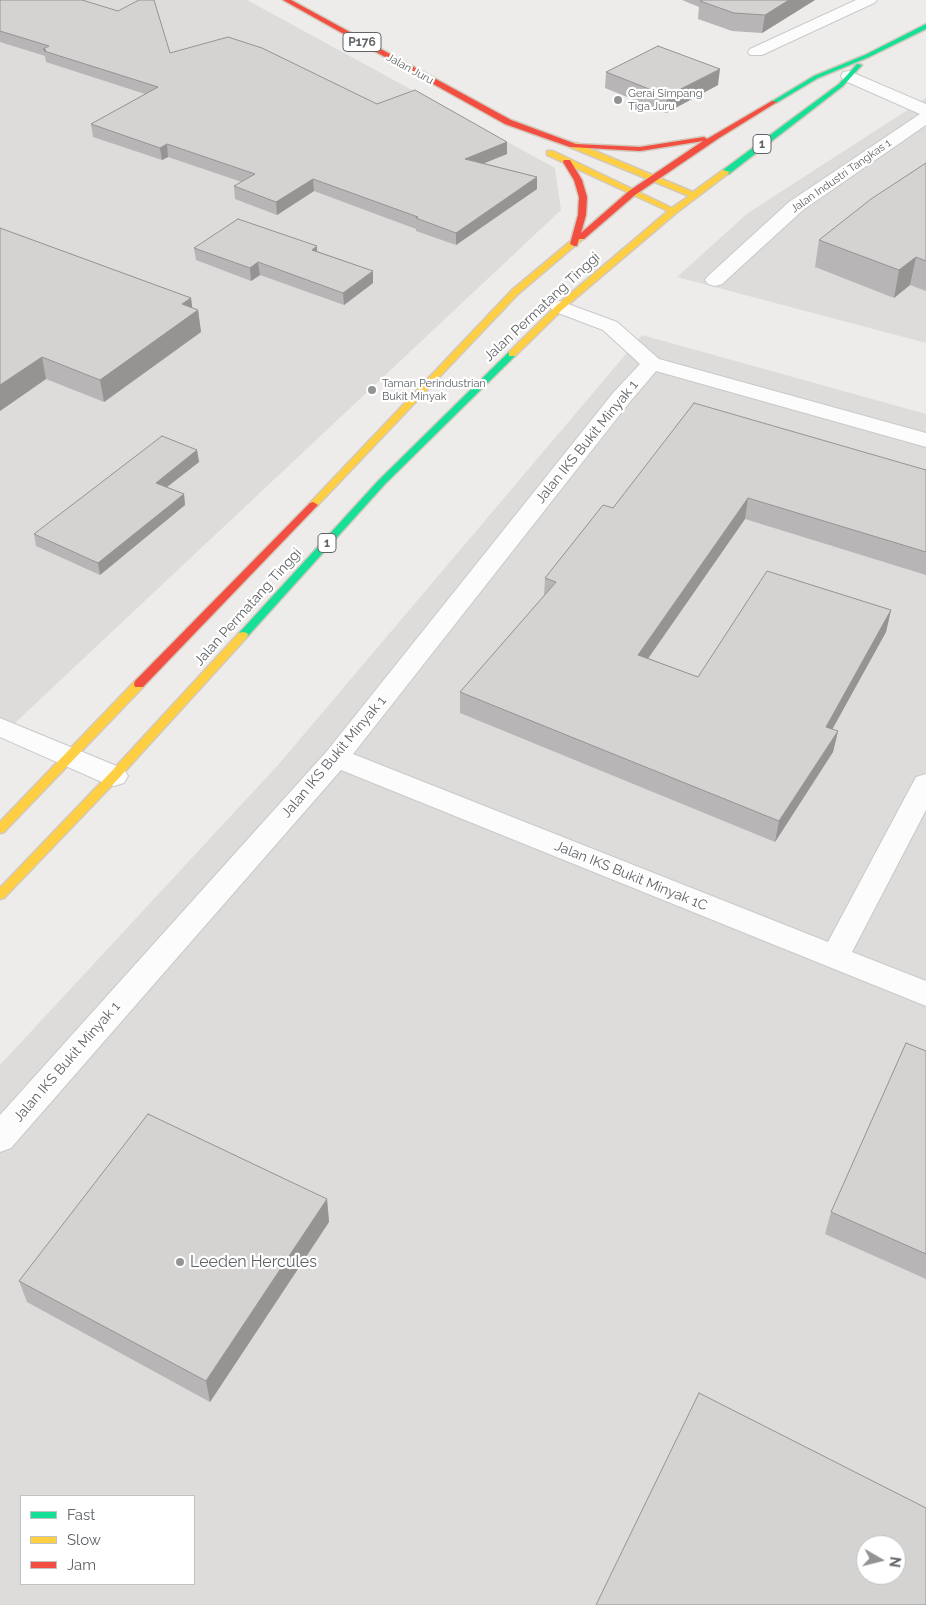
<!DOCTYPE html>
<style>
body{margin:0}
#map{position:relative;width:926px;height:1605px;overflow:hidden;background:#eeecea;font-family:Raleway,sans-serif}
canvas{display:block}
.legend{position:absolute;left:20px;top:1495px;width:175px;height:90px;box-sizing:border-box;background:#fff;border:1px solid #bfc1c2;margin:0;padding:6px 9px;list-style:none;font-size:15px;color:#5f6367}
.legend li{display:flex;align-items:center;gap:10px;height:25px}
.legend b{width:25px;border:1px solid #bfc1c2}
.north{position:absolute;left:856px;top:1535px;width:50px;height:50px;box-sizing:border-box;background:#fff;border:1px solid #bfc1c2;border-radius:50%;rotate:98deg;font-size:14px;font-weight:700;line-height:20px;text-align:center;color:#5f6367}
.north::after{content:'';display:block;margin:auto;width:18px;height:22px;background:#919395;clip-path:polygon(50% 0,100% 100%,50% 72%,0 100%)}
</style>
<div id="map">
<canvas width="926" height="1605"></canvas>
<ul class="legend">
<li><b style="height:6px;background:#16e098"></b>Fast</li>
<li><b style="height:6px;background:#ffcf43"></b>Slow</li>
<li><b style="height:6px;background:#f24e42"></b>Jam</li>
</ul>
<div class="north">N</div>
</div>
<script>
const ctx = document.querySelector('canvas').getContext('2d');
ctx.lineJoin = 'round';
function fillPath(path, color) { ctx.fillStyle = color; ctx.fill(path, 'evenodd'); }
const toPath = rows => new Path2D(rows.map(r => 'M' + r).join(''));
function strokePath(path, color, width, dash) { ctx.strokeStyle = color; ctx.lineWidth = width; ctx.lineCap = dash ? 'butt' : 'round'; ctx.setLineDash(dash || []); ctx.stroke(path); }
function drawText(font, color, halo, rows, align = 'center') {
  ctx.font = font + ' Raleway,sans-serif'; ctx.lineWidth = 4.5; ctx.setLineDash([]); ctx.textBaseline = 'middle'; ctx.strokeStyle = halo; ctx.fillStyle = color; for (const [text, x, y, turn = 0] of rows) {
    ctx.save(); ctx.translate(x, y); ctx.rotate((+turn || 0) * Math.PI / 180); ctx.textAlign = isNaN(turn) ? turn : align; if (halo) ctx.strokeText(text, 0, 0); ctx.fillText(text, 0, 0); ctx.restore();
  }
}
fillPath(toPath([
 [0,0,247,0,555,168,561,210,0,737],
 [926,98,926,343,677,277,748,213],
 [642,335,926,414,926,1605,0,1605,0,1065,278,765],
 [21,1496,194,1496,194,1584,21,1584],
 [866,1545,896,1545,896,1575,866,1575]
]), '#dedcda');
const street = toPath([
 [856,0,877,0,874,3,762,55,750,55,748,52,750,49,856,0],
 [849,71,926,104,926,125,803,210,722,284,715,286,708,284,705,280,708,276,789,202,920,114,843,80,841,76,843,72,849,71],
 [560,301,617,322,659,359,926,433,926,447,656,371,629,403,353,754,828,942,916,777,926,774,926,810,852,952,926,981,926,1006,341,770,11,1148,0,1152,0,1115,327,751,613,393,640,364,603,330,553,311,550,307,553,303,560,301],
 [0,718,124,769,128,776,124,783,114,786,104,783,0,737,0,718]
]);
const fast = toPath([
 [926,24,926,29,869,57,818,78,776,103,771,102,814,76,865,55,926,24],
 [857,64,862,65,843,86,729,174,723,174,723,170,839,84,857,64],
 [512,351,516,354,515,356,385,484,247,637,239,637,238,635,239,633,379,480,509,352,512,351]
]);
const slow = toPath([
 [570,143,576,143,693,192,723,170,730,172,676,213,563,309,515,356,509,356,509,352,557,305,668,211,547,155,547,151,553,151,672,208,689,196,570,147,570,143],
 [578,235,585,237,518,294,316,507,310,507,310,503,512,290,578,235],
 [243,632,247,633,248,635,247,637,118,779,4,898,0,899,0,888,110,773,239,633,243,632],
 [139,680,143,681,144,684,143,687,4,832,0,833,0,822,135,681,139,680]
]);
const jam = toPath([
 [283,0,291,0,511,120,576,144,640,147,704,137,707,139,772,101,777,102,719,138,635,195,584,239,579,239,577,246,574,246,570,244,578,215,579,197,574,180,563,162,564,160,570,160,582,180,587,197,586,215,581,233,629,191,703,141,640,151,570,147,505,124,283,0],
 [313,502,318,505,316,507,143,687,135,687,134,684,135,681,310,503,313,502]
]);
strokePath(street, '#c9c9c9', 2);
strokePath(fast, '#d3c9bb', 3);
strokePath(slow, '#d3c9bb', 3);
strokePath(jam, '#d3c9bb', 3);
fillPath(street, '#fcfcfc');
fillPath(fast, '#16e098');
fillPath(slow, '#ffcf43');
fillPath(jam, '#f24e42');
fillPath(toPath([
 [0,0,170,53,377,104,507,154,484,163,537,177,537,189,456,245,416,231,416,229,314,191,277,215,235,199,234,186,242,182,168,157,162,160,93,137,91,124,145,94,46,62,45,56,0,42],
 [682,0,815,0,762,33,732,31,698,19,699,7],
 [606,72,718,85,666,113,605,88],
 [926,163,926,291,910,285,894,298,815,267,819,240],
 [0,228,191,298,192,308,198,310,201,332,104,402,46,379,0,411],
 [194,248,317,251,373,271,373,283,344,305,260,275,251,281,196,260],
 [197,450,199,462,167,487,184,494,185,505,100,575,36,546,34,534],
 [926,470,926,575,745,519,648,658,698,677,891,610,886,632,832,729,838,731,833,752,775,842,460,713,460,692,544,597,545,578,613,508],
 [926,1051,926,1279,825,1234,831,1212],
 [327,1199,329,1222,210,1402,27,1302,19,1281]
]), '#b7b5b5');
fillPath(toPath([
 [789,0,815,0,762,33,765,15],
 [720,69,718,85,666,113,667,96],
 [507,142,507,154,465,171,465,159],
 [167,144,168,157,162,160,160,148],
 [537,177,537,189,456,245,456,233],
 [313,179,314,191,277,215,276,202],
 [317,246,317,259,312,250],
 [916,257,910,285,894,298,899,270],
 [258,262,260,275,251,281,250,268],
 [373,271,373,283,344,305,343,293],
 [191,298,193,314,198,310,201,332,104,402,100,380,182,304],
 [42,357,46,379,0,411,0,385],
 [197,450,199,462,158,494,156,483],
 [184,494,185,505,100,575,98,563],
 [748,498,745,519,636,676,638,655],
 [891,610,886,632,822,748,826,727],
 [838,731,833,752,775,842,779,821],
 [327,1199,329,1222,210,1402,206,1381]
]), '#959493');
const building = toPath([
 [0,0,82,0,118,11,139,0,154,0,170,53,228,37,262,48,377,104,415,90,507,142,465,159,537,177,456,233,416,218,418,217,313,179,276,202,234,186,255,174,167,144,160,148,91,124,158,87,44,51,46,50,43,49,49,46,0,31,0,0],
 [702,0,789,0,765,15,734,13,700,1,702,0],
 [658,46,720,69,667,96,606,72,658,46],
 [926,163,926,261,916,257,899,270,819,240,871,199,926,163],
 [238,219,317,246,312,250,373,271,343,293,258,262,250,268,194,248,238,219],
 [0,228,191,298,182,304,198,310,100,380,42,357,0,385,0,228],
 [694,403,926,470,926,552,748,498,638,655,698,677,767,571,891,610,826,727,838,731,779,821,460,692,556,582,545,578,603,505,613,508,694,403],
 [162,436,197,450,156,483,184,494,98,563,34,534,162,436],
 [906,1043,926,1051,926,1254,831,1212,906,1043],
 [148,1114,327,1199,206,1381,19,1281,148,1114],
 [699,1393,926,1508,926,1605,596,1605,699,1393],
 [866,1545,896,1545,896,1575,866,1575,866,1545]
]);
fillPath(building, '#d5d3d2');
strokePath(building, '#959493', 1);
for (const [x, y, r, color] of [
 [618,100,5,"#919395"],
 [372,390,5,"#919395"],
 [180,1262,5,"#919395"]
]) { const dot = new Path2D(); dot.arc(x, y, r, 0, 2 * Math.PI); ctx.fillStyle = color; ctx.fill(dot); strokePath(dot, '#fff', 2); }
drawText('11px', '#5f6367', '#fff', [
 ["Jalan Juru",410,69,29],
 ["Jalan Industri Tangkas 1",841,176,-35]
]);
drawText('11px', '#5f6367', '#fff', [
 ["Gerai Simpang",628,94],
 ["Tiga Juru",628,107],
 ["Taman Perindustrian",382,384],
 ["Bukit Minyak",382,397]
], 'left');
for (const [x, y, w] of [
 [362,42,38],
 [762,144,18],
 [327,543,18]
]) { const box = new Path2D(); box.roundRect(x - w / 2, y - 9.5, w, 19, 4); ctx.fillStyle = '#fff'; ctx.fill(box); strokePath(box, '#5f6367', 1); }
drawText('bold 12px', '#5f6367', null, [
 ["P176",362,42],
 ["1",762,144],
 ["1",327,543]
]);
drawText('14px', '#5f6367', '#fff', [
 ["Jalan Permatang Tinggi",542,307,-43],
 ["Jalan IKS Bukit Minyak 1",587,442,-51],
 ["Jalan Permatang Tinggi",248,607,-48],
 ["Jalan IKS Bukit Minyak 1",334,757,-50],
 ["Jalan IKS Bukit Minyak 1C",631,876,22],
 ["Jalan IKS Bukit Minyak 1",67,1062,-49]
]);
drawText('16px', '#5f6367', '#fff', [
 ["Leeden Hercules",190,1262]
], 'left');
</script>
